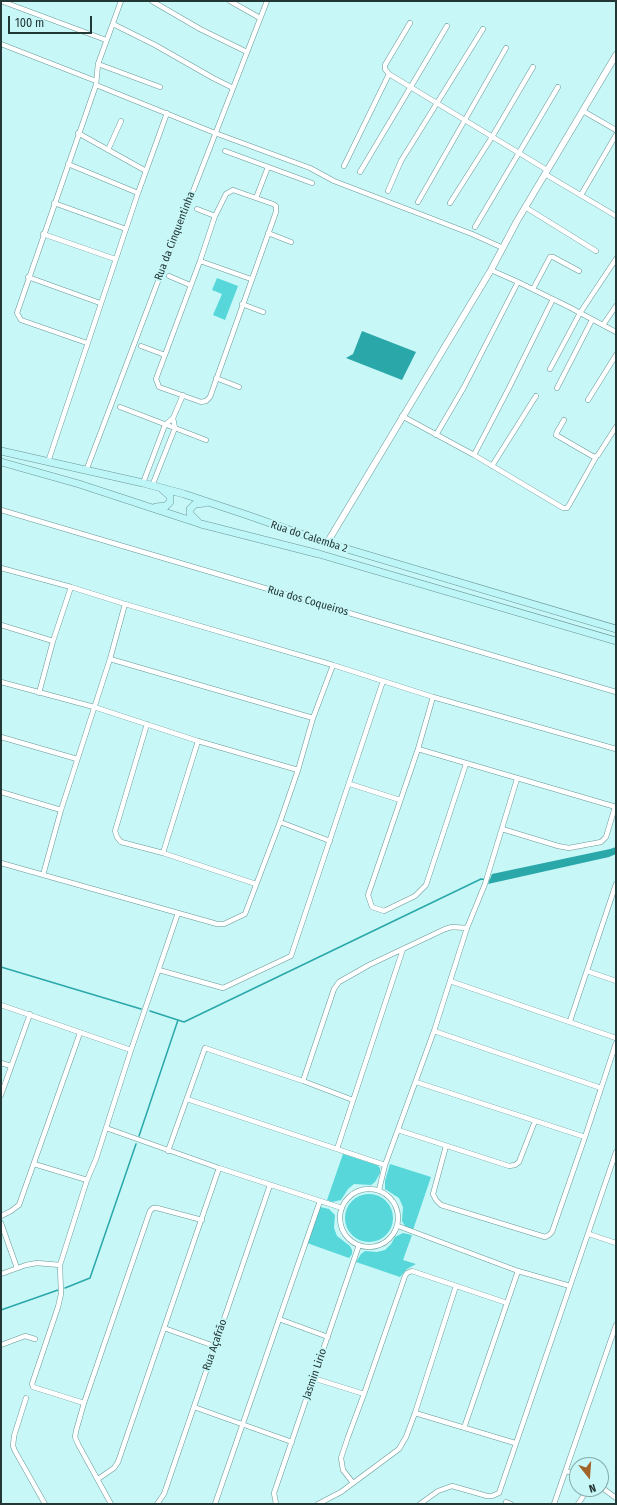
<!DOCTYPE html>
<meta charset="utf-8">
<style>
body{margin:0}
#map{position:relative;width:617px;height:1505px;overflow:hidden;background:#c7f7f7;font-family:"Fira Sans Condensed",sans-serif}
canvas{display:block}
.frame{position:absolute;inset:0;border:2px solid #243737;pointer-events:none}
.north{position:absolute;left:569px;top:1457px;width:40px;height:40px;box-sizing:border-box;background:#c7f7f7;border:1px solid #86aaaa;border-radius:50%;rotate:163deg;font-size:11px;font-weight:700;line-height:16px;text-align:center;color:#243737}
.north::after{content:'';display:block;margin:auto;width:14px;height:18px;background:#a16428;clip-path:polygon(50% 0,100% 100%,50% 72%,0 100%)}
.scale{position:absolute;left:8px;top:16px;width:84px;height:18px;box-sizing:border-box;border:2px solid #243737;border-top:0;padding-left:5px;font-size:12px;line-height:14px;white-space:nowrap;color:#243737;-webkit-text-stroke:3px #c7f7f7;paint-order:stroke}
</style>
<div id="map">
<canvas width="617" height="1505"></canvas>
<div class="frame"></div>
<div class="north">N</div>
<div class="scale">100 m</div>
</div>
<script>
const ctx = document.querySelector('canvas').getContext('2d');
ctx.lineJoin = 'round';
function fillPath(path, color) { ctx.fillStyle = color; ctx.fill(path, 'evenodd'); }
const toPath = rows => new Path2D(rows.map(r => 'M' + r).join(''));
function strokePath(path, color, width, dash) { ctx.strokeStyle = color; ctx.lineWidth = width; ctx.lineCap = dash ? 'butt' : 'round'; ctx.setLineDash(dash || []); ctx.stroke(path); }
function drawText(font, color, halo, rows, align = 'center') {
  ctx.font = font + ' "Fira Sans Condensed",sans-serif'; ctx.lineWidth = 4; ctx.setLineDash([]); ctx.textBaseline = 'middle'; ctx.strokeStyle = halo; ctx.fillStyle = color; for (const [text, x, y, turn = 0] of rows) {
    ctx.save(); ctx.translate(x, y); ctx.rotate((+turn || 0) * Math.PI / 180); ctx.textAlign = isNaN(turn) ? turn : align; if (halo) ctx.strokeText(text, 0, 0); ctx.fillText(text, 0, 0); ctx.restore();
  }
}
fillPath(toPath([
 [217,278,238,286,225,320,213,315,222,294,212,290],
 [343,1154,377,1165,380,1168,380,1173,375,1182,371,1185,354,1184,348,1189,341,1200,332,1202,327,1200],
 [390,1164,431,1177,413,1230,405,1226,402,1221,403,1207,399,1198,385,1189,385,1181],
 '345 1218a24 24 0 1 1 48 0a24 24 0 1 1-48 0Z',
 [320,1207,329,1209,335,1215,334,1228,337,1236,350,1246,352,1250,352,1254,349,1258,307,1243],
 [403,1233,412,1235,403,1260,416,1264,407,1269,400,1277,356,1262,361,1254,365,1251,377,1252,385,1250,391,1244,395,1237]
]), '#57d7d9');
fillPath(toPath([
 [362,331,416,352,402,380,346,358,353,354],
 [616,847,616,854,609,857,488,884,492,874,610,849]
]), '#2aa7a9');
strokePath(toPath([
 [1,967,141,1009],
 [150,1011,184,1022,481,879,489,880],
 [139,1136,178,1020],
 [65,1288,90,1278,136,1144],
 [1,1310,58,1290]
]), '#2aa7a9', 1.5);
const minor = toPath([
 [1,1,106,40],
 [152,1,200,29,247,52],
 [230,1,260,18],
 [410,23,385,65,385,69,389,74,547,170],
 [113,24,155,45,213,78,233,88],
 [1,44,96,81],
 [98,64,160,87],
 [96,85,215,133,310,168,334,181,472,234,503,248],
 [583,111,616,130],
 [78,133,146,171],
 [108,150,121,121],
 [225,151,312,183],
 [68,164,138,193],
 [344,166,389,74],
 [360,172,447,26],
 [545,174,616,216],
 [233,190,273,204,276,206,276,212,210,397,206,401,201,402,159,387,156,379,200,261,215,216,226,194,233,190],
 [388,191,401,161,483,29],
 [581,195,616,135],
 [256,198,268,167],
 [418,202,506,48],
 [54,203,126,229],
 [450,203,492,137,533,67],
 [525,207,596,251],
 [197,209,215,216],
 [475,227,558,87],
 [268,233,291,242],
 [43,234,115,259],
 [200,261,251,279],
 [491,270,518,282,569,307,616,332],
 [169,276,190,285],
 [28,277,100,303],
 [533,289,550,257,553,257,579,271],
 [242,304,263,312],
 [603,325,616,306],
 [87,343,21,320,17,313,96,85,98,64,121,1],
 [141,346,165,355],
 [550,369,580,313,616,259],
 [216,378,239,387],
 [557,388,592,320],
 [588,400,616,355],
 [120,407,206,440],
 [402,416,474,455,563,508,567,508,569,505,596,457],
 [564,420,557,432,556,435,594,457,598,455,616,427],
 [436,435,464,387,518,282],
 [474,455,510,386,553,299],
 [48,462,138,193,167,113],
 [492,466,536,396],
 [86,471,160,276,267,1],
 [143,483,165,425,173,418,183,395],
 [152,486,175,428,173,418],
 [1,510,616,692],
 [1,568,71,587,125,604,333,665,433,697,616,749],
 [1,625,53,641],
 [110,659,313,718],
 [1,682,94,707,198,741,298,770],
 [39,693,53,641,71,587],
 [433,697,418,749,368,895,372,907,384,911,415,896,426,885,466,764],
 [147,724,115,831,117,837,121,842,163,853,256,884],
 [1,737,77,759],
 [418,749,616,807],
 [350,784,400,800],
 [1,792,61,810],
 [280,822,330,841],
 [502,829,558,846,569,848,601,842,606,837,615,807],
 [163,853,198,741],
 [1,863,217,924,224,924,245,914,280,822,298,770,313,718,333,665],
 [43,875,61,810,110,659,125,604],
 [159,970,223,988,291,956,383,681],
 [587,971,616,981],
 [450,981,616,1038],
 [1,1005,131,1050],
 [570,1021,616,884],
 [434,1031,601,1088],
 [1,1063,11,1066],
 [303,1081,334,989,339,982,369,965,445,929,452,927,467,928],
 [416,1082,585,1137],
 [1,1095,30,1014],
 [187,1099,385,1165],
 [106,1128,219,1168,342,1208],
 [398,1130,509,1166,515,1165,519,1162,535,1121],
 [446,1146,433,1194,436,1200,441,1205,545,1237,549,1235,552,1232,585,1137,616,1043],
 [337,1149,403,949],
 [168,1151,205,1048,303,1081,353,1100],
 [34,1164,87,1180],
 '340 1218a29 29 0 1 1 58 0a29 29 0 1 1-58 0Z',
 [379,1190,385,1165,434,1031,467,928,485,884,517,779],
 [1,1216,11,1211,19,1205,80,1033],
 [1,1223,17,1268],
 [398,1226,518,1271,570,1286],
 [589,1234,616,1243],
 [1,1274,26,1265,37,1263,60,1265],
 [279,1319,328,1337],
 [164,1328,214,1346],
 [1,1345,25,1336,35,1339],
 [313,1378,364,1394],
 [26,1398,14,1436,13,1446,15,1451,45,1504],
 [84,1403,33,1387,32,1384,58,1307,61,1294,60,1265,87,1180,96,1159,131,1050,178,913],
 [194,1407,292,1442],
 [415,1413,515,1443],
 [464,1428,518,1271],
 [566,1471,577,1475],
 [98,1479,114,1468,118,1462,219,1168],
 [353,1483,343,1470,341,1458,348,1437,364,1394,405,1276,407,1273,412,1271,507,1303],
 [601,1487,616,1498],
 [506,1502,511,1504],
 [111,1504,78,1444,75,1437,76,1431,84,1403,150,1211,153,1208,157,1208,202,1220],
 [157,1504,164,1494,270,1185],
 [215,1504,320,1201],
 [276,1504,274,1493,359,1245],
 [318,1504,341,1492,399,1449,406,1437,415,1413,456,1286],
 [420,1504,438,1491,452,1486,487,1496,492,1496,499,1493,616,1152],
 [554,1504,616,1325],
 [578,1504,588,1489]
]);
const tertiary = toPath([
 [327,543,491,270,517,221,616,55]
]);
const secondary = toPath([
 [1,451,143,483,184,494,247,515,327,543,616,629],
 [1,462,79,484,201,524,319,554,616,641],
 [156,507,166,506,170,502,170,496,163,490],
 [198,522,190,514,190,509,195,504,205,503]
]);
strokePath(minor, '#699797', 5.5);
strokePath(tertiary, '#699797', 7);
strokePath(secondary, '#699797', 8);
strokePath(minor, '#fff', 4.5);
strokePath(tertiary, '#fff', 6);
strokePath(secondary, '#bef5f6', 7);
drawText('11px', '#243737', '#c7f7f7', [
 ["Rua da Cinquentinha",175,236,-69],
 ["Rua do Calemba 2",309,537,18],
 ["Rua dos Coqueiros",308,601,16],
 ["Rua Açafrão",215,1345,-71],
 ["Jasmin Lirio",315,1374,-71]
]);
</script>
